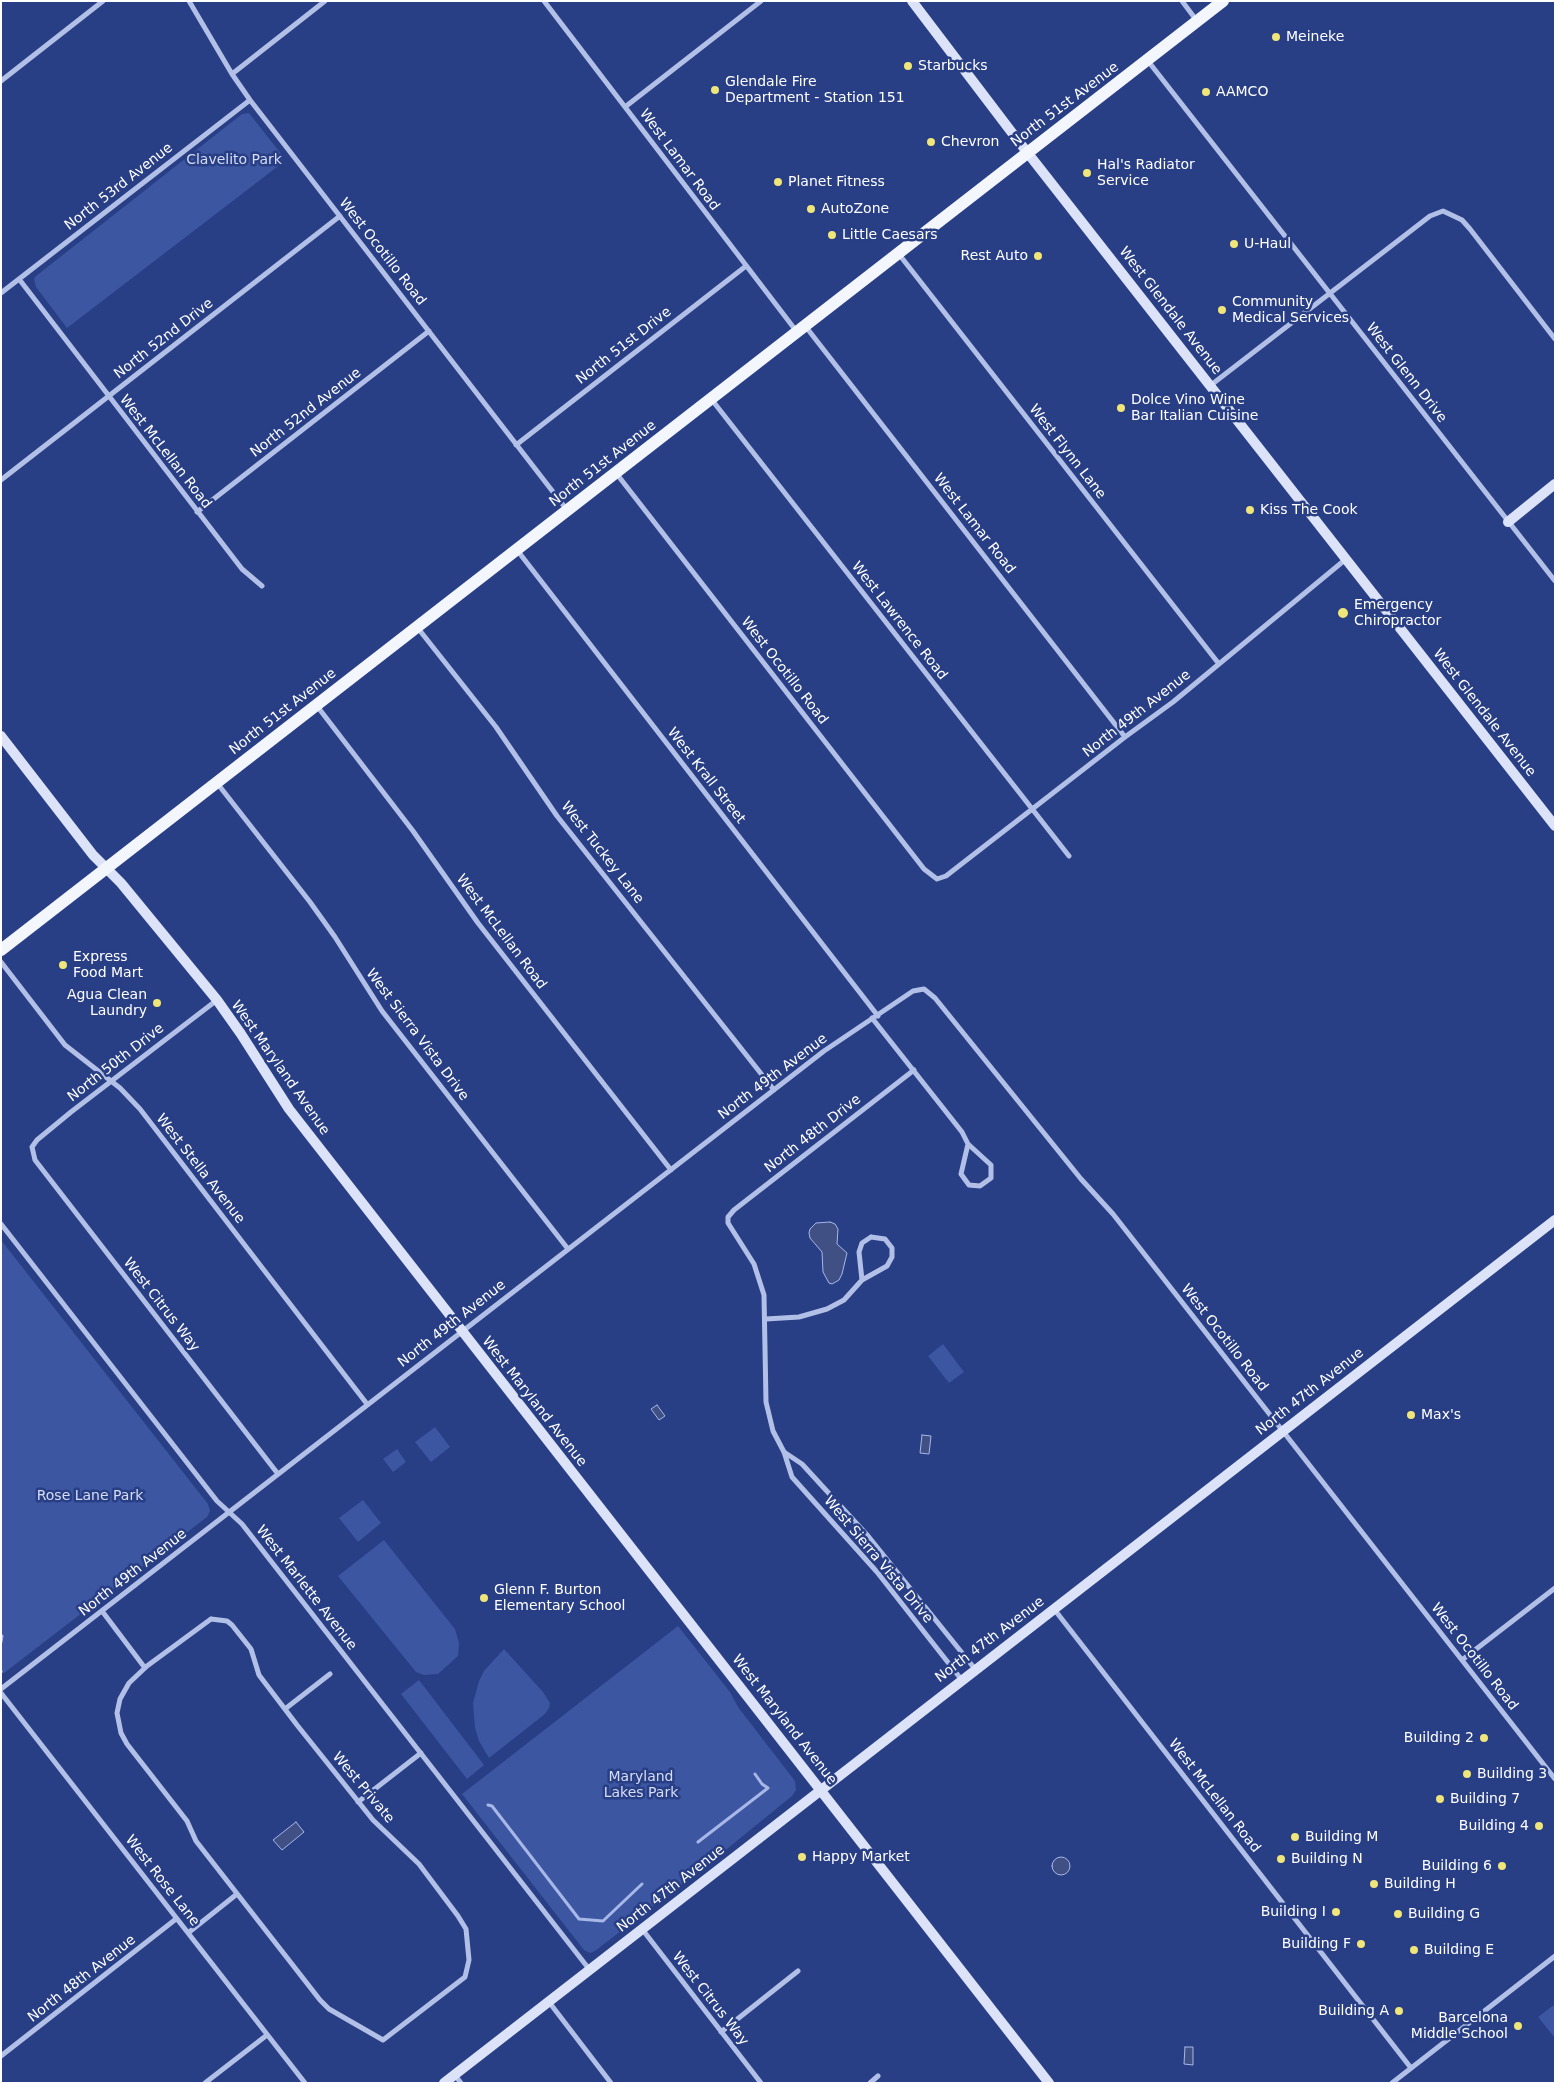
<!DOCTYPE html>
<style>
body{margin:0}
#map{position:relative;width:1556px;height:2084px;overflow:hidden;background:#283e85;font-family:"DejaVu Sans",sans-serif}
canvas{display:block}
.frame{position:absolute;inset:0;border:2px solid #fff;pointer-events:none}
</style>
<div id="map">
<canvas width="1556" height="2084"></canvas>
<div class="frame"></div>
</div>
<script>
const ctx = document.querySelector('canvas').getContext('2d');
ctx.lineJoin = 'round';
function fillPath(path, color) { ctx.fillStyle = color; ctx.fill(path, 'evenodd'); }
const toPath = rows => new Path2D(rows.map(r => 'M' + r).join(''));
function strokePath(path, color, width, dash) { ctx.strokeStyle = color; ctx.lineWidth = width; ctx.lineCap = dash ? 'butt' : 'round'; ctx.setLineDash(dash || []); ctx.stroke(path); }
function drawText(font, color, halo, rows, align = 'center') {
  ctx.font = font + ' "DejaVu Sans",sans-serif'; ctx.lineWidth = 5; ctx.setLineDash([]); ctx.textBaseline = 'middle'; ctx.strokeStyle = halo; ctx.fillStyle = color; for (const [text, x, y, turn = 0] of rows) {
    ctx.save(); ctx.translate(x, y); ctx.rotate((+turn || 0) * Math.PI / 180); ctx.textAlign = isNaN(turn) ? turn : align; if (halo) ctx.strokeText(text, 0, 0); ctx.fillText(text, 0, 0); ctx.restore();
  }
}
fillPath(toPath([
 [249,113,282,155,281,164,67,328,36,287,34,279,36,276,242,114],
 [1,1240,208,1504,210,1511,207,1517,4,1673,1,1672],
 [943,1344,964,1372,949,1383,928,1356],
 [435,1427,450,1447,431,1462,415,1442],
 [397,1449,406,1462,393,1472,383,1459],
 [363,1500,381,1523,358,1542,339,1518],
 [384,1540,455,1629,459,1643,458,1656,438,1674,424,1675,416,1672,338,1576],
 [678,1626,730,1692,738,1707,795,1781,796,1790,792,1796,711,1862,595,1951,590,1953,584,1950,462,1794],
 [504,1649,543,1692,550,1703,549,1708,545,1714,489,1758,479,1741,475,1728,473,1703,479,1681,484,1671],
 [419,1680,484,1765,467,1779,401,1694],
 [1555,2004,1555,2038,1538,2017]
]), '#3c56a2');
const water = toPath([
 [830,1222,835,1224,838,1229,837,1244,847,1253,842,1274,839,1280,832,1284,829,1283,823,1272,822,1252,810,1238,809,1233,810,1229,816,1223,830,1222],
 [657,1405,665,1416,659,1420,651,1409,657,1405],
 [922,1435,931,1436,929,1454,920,1453,922,1435],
 [296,1822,304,1832,282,1850,273,1840,296,1822],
 '1052 1866a9 9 0 1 1 18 0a9 9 0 1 1-18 0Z',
 [1185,2047,1193,2047,1193,2065,1184,2064,1185,2047]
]);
fillPath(water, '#405084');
strokePath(water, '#a7b8e8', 1);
strokePath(toPath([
 [1,1642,2,1636],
 [1,1671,1,1672],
 [488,1805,492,1806,579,1919,603,1921,642,1884],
 [698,1842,768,1788,762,1784,755,1774]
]), '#a7b8e8', 3);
strokePath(toPath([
 [189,1,232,74,250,100,567,510],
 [544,1,797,332],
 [1182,1,1197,21],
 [1148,61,1555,581],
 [232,74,325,1],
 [1,81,103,1],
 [625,107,761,1],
 [898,253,1219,664],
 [19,279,242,569,262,586],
 [1,293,250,100],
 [806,327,1125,737],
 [1211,385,1430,216,1443,211,1462,220,1470,229,1555,339],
 [712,400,1069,856],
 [516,445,746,266],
 [616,473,924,869,937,879,946,876,1125,737,1173,702,1346,559],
 [1,480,340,216],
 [197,512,429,331],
 [517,550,878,1016],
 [417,627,496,727,557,816,774,1090],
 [317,706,413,831,478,923,671,1170],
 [217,783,310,902,335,937,382,1011,568,1249],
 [1,962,65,1045,120,1088,140,1109,367,1404],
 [217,1000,71,1112,37,1140,32,1147,35,1160,278,1474],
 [872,1018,962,1132,968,1144],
 [914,1070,734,1210,728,1217,728,1223,754,1264,764,1295,766,1402,773,1431,784,1452,792,1477,877,1572,961,1679],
 [968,1144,991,1165,991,1178,980,1186,969,1185,961,1174,968,1144],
 [1,1224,217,1501,242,1524,589,1969],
 [871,1237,885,1239,892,1248,892,1257,887,1266,862,1280,859,1252,862,1243,871,1237],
 [766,1319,799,1317,827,1309,844,1300,862,1280],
 [784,1452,802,1464,868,1536,975,1669],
 [1054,1609,1411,2068],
 [102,1611,145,1668],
 [211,1619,227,1621,232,1625,251,1649,259,1675,297,1725,373,1820,419,1864,458,1916,466,1929,469,1960,465,1977,383,2040,329,2009,320,2000,196,1841,187,1821,127,1744,121,1733,117,1713,120,1699,129,1683,147,1666,211,1619],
 [1462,1660,1555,1588],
 [1,1689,824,1051,913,991,924,989,935,998,1081,1179,1113,1214,1555,1779],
 [1,1693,305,2083],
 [285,1709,330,1674],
 [358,1802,421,1753],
 [642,1929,761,2083],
 [188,1933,237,1894],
 [549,2002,611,2083],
 [721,2032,798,1971],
 [1,2056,176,1919],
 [454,2074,461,2083],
 [205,2083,267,2035],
 [870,2083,878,2076],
 [1392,2083,1555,1956]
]), '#b2c0e8', 5);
strokePath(toPath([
 [912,1,1016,138,1555,826],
 [1508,522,1555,484],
 [1,736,93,855,121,883,217,1000,241,1034,289,1109,1049,2083],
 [444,2083,1555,1220]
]), '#dce2f7', 10);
strokePath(toPath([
 [1,950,1223,1]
]), '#f4f6fe', 12);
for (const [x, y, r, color] of [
 [1276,37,5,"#efe579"],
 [908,66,5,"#efe579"],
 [715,90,5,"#efe579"],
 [1206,92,5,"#efe579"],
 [931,142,5,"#efe579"],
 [1087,173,5,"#efe579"],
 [778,182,5,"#efe579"],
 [811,209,5,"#efe579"],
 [832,235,5,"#efe579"],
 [1234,244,5,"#efe579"],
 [1038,256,5,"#efe579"],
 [1222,310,5,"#efe579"],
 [1121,408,5,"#efe579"],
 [1250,510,5,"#efe579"],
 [1343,613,6,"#efe579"],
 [63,965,5,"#efe579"],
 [157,1003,5,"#efe579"],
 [1411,1415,5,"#efe579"],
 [484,1598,5,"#efe579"],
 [1484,1738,5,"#efe579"],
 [1467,1774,5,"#efe579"],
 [1440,1799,5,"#efe579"],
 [1539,1826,5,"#efe579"],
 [1295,1837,5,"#efe579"],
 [802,1857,5,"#efe579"],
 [1281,1859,5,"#efe579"],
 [1502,1866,5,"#efe579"],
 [1374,1884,5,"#efe579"],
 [1336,1912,5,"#efe579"],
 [1398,1914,5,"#efe579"],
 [1361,1944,5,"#efe579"],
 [1414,1950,5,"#efe579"],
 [1399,2011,5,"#efe579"],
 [1518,2026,5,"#efe579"]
]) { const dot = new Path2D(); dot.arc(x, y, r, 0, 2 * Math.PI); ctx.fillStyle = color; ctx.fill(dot); strokePath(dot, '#283e85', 2); }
drawText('14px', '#fff', '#283e85', [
 ["Meineke",1286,37],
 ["Starbucks",918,66],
 ["Glendale Fire",725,82],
 ["Department - Station 151",725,98],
 ["AAMCO",1216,92],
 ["Chevron",941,142],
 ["Hal's Radiator",1097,165],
 ["Service",1097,181],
 ["Planet Fitness",788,182],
 ["AutoZone",821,209],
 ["Little Caesars",842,235],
 ["U-Haul",1244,244],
 ["Rest Auto",1028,256,"right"],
 ["Community",1232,302],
 ["Medical Services",1232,318],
 ["Dolce Vino Wine",1131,400],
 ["Bar Italian Cuisine",1131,416],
 ["Kiss The Cook",1260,510],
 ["Emergency",1354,605],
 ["Chiropractor",1354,621],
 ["Express",73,957],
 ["Food Mart",73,973],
 ["Agua Clean",147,995,"right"],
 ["Laundry",147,1011,"right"],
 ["Max's",1421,1415],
 ["Glenn F. Burton",494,1590],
 ["Elementary School",494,1606],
 ["Building 2",1474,1738,"right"],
 ["Building 3",1477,1774],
 ["Building 7",1450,1799],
 ["Building 4",1529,1826,"right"],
 ["Building M",1305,1837],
 ["Happy Market",812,1857],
 ["Building N",1291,1859],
 ["Building 6",1492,1866,"right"],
 ["Building H",1384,1884],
 ["Building I",1326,1912,"right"],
 ["Building G",1408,1914],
 ["Building F",1351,1944,"right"],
 ["Building E",1424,1950],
 ["Building A",1389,2011,"right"],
 ["Barcelona",1508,2018,"right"],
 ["Middle School",1508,2034,"right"]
], 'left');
drawText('14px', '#fff', '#283e85', [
 ["North 51st Avenue",1065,105,-37],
 ["West Lamar Road",679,160,53],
 ["North 53rd Avenue",119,187,-38],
 ["West Ocotillo Road",382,252,52],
 ["West Glendale Avenue",1170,311,52],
 ["North 52nd Drive",164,339,-38],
 ["North 51st Drive",624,346,-38],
 ["West Glenn Drive",1406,373,52],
 ["North 52nd Avenue",306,413,-38],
 ["West McLellan Road",165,452,52],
 ["West Flynn Lane",1067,452,52],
 ["North 51st Avenue",603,464,-38],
 ["West Lamar Road",974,524,52],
 ["West Lawrence Road",899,621,52],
 ["West Ocotillo Road",784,671,52],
 ["North 51st Avenue",283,712,-38],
 ["West Glendale Avenue",1484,713,52],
 ["North 49th Avenue",1137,714,-38],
 ["West Krall Street",706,776,52],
 ["West Tuckey Lane",602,853,52],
 ["West McLellan Road",501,932,53],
 ["West Sierra Vista Drive",417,1035,53],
 ["North 50th Drive",116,1063,-38],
 ["West Maryland Avenue",280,1068,55],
 ["North 49th Avenue",773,1077,-37],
 ["North 48th Drive",813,1134,-38],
 ["West Stella Avenue",200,1169,52],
 ["West Citrus Way",161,1305,52],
 ["North 49th Avenue",452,1324,-38],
 ["West Ocotillo Road",1224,1338,52],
 ["North 47th Avenue",1310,1392,-38],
 ["West Maryland Avenue",534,1402,52],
 ["West Sierra Vista Drive",878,1560,50],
 ["North 49th Avenue",133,1573,-38],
 ["West Marlette Avenue",306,1588,52],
 ["North 47th Avenue",990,1640,-37],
 ["West Ocotillo Road",1474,1657,52],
 ["West Maryland Avenue",784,1720,52],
 ["West Private",363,1788,50],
 ["West McLellan Road",1214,1796,52],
 ["West Rose Lane",162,1881,52],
 ["North 47th Avenue",671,1889,-38],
 ["North 48th Avenue",82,1979,-38],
 ["West Citrus Way",710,1999,52]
]);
drawText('14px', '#d6def6', '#283e85', [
 ["Clavelito Park",234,160],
 ["Rose Lane Park",90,1496],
 ["Maryland",641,1777],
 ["Lakes Park",641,1793]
]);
</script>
